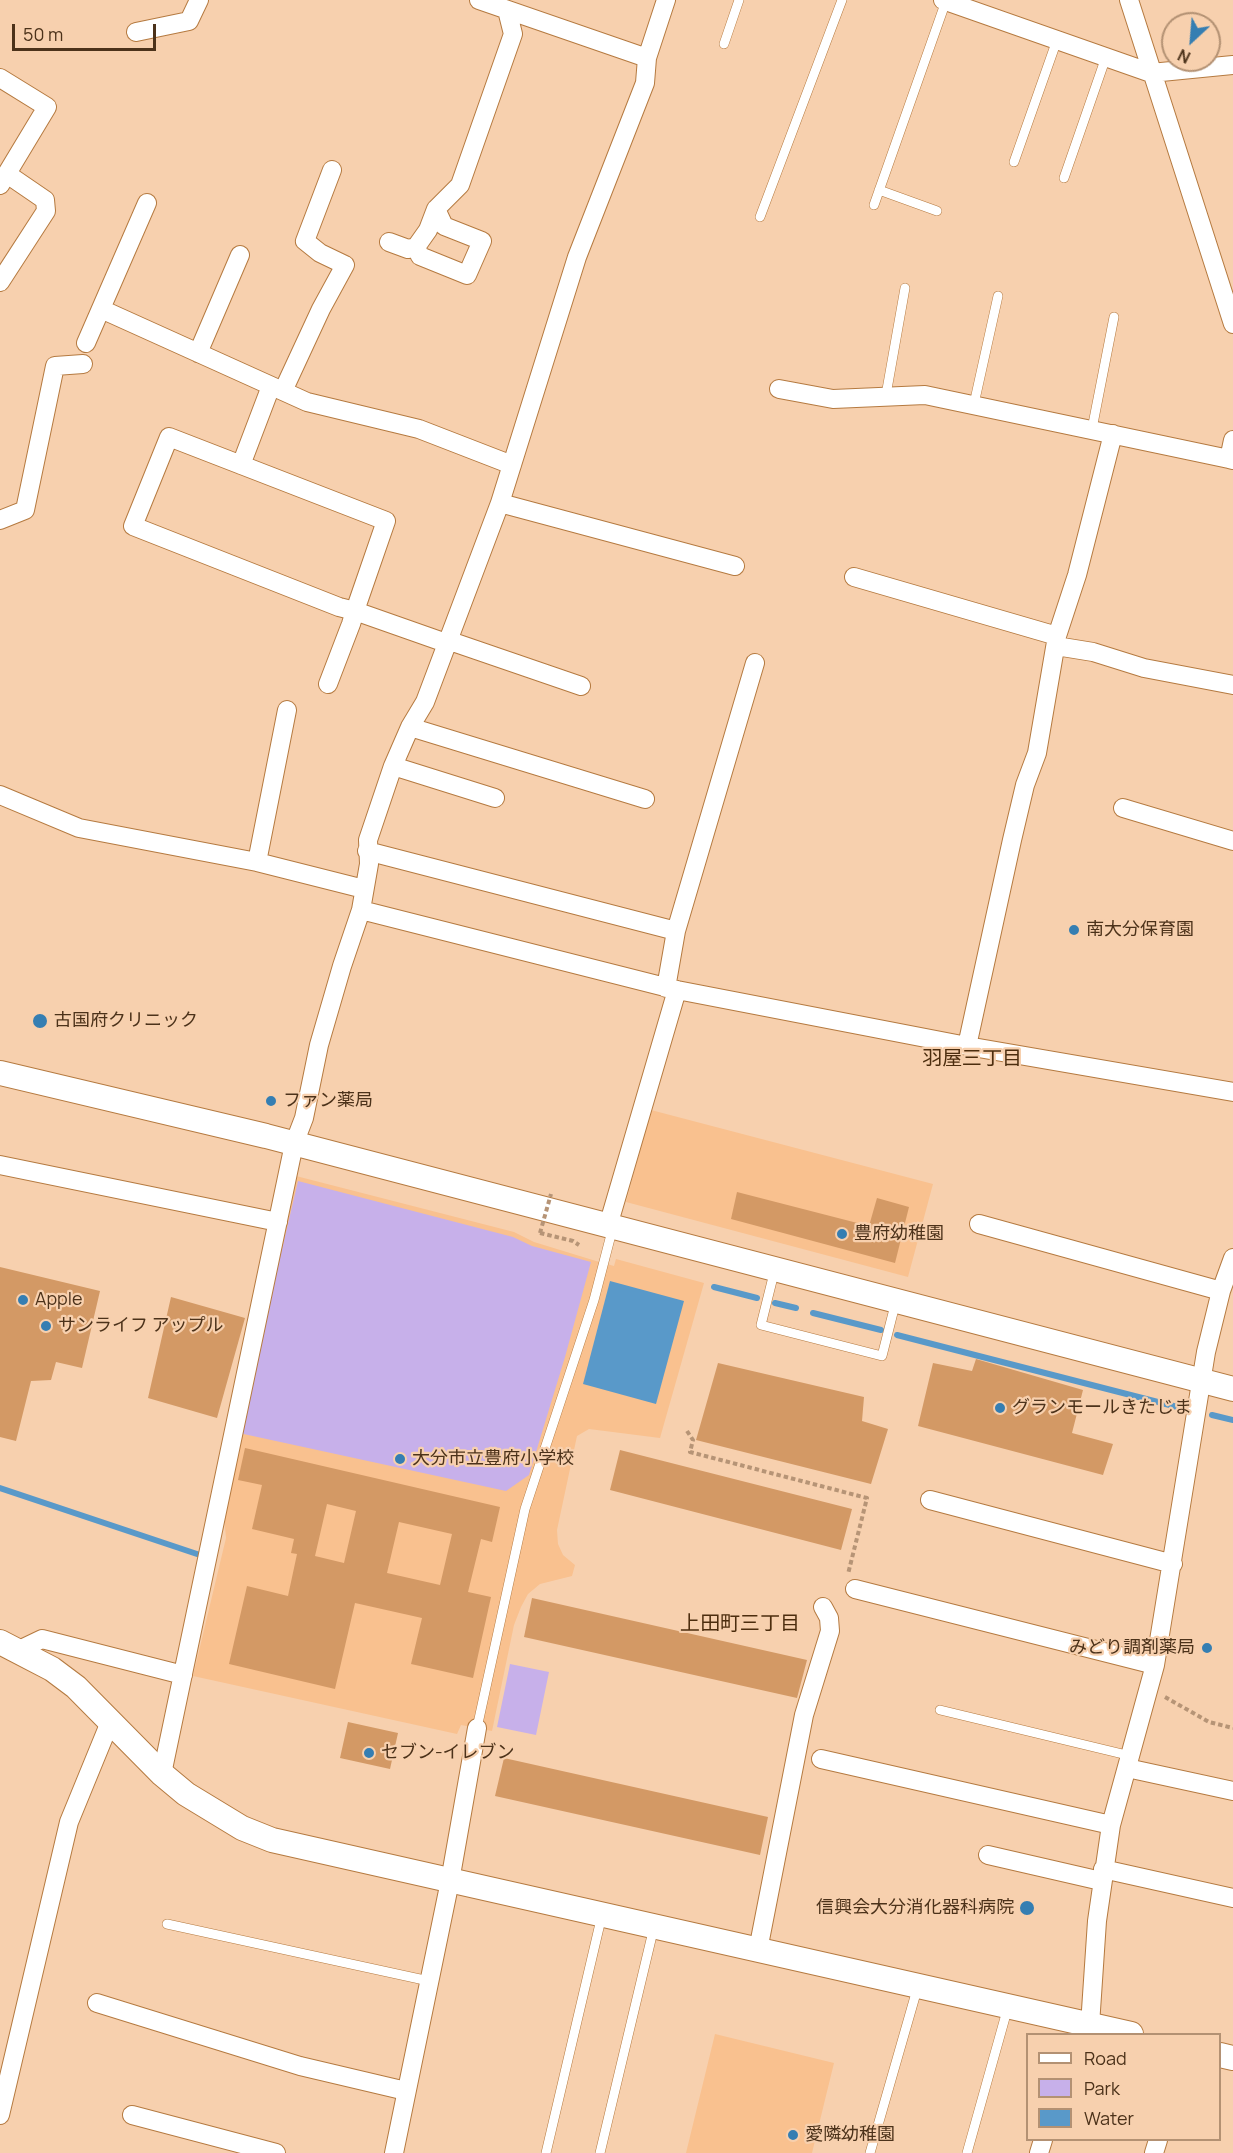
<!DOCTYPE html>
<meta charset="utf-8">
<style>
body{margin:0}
#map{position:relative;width:1233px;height:2153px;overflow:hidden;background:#f7d0ae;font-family:Manrope,sans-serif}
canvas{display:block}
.legend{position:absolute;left:1026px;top:2033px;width:195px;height:108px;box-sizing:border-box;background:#f7d0ae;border:2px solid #b39173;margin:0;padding:8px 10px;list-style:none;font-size:18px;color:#4c321a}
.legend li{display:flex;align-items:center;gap:12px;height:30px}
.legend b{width:30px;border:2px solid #b39173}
.north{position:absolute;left:1161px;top:12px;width:60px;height:60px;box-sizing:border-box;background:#f7d0ae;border:2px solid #b39173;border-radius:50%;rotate:206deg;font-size:16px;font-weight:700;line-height:24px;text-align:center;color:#4c321a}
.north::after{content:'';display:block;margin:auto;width:21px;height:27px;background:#357eb2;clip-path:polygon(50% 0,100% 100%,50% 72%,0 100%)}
.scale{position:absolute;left:12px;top:24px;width:144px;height:27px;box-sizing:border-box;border:3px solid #4c321a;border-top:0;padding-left:8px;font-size:18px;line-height:21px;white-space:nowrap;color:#4c321a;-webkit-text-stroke:4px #f7d0ae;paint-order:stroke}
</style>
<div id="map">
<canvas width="1233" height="2153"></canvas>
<ul class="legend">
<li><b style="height:8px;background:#fff"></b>Road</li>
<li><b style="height:16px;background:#c7b0ea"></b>Park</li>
<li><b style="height:16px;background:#5999c9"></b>Water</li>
</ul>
<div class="north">N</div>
<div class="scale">50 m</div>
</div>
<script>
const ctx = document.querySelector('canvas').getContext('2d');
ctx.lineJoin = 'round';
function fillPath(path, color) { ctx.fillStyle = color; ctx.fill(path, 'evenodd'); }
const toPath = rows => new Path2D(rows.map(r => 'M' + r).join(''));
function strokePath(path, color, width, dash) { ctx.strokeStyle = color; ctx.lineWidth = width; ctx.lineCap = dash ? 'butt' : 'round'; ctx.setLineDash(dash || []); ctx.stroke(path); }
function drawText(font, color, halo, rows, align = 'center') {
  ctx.font = font + ' Manrope,"Noto Sans JP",sans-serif'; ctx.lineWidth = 4.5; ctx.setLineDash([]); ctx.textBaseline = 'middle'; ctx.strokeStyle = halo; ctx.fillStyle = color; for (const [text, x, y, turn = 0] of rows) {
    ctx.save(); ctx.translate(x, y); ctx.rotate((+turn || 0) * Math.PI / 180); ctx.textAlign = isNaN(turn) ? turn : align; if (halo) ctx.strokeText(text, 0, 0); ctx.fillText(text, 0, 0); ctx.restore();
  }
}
fillPath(toPath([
 [651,1110,933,1184,908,1277,626,1202],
 [296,1176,514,1232,534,1242,596,1261,614,1266,616,1259,704,1283,660,1438,589,1429,577,1436,557,1530,558,1544,563,1555,575,1565,572,1576,540,1584,528,1594,521,1607,514,1625,492,1731,461,1725,457,1734,193,1676,226,1538,222,1494],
 [715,2034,834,2063,812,2153,686,2153]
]), '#f9c18f');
fillPath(toPath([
 [298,1181,513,1237,532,1246,591,1262,565,1357,529,1475,506,1491,239,1433],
 [510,1664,549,1672,536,1735,497,1727]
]), '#c7b0ea');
fillPath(toPath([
 [610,1281,684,1301,656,1404,583,1384]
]), '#5999c9');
strokePath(toPath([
 [714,1287,757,1298],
 [775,1303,796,1308],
 [813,1313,881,1330],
 [897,1335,1189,1410],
 [1212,1415,1233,1420],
 [0,1488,200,1555]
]), '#5999c9', 6);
fillPath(toPath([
 [737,1192,869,1226,877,1198,909,1207,895,1263,731,1219],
 [0,1267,100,1291,82,1368,56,1362,51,1380,31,1381,16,1441,0,1437],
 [171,1297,245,1318,217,1418,148,1398],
 [976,1359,1083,1390,1072,1433,1113,1444,1103,1475,918,1426,933,1363,972,1371],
 [718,1363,864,1397,862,1421,888,1429,871,1484,696,1440],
 [245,1448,500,1507,492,1542,481,1539,468,1592,491,1597,473,1678,411,1664,422,1618,355,1603,335,1689,229,1664,247,1586,288,1596,297,1554,291,1553,294,1539,252,1529,262,1485,238,1480],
 [327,1504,356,1511,344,1563,315,1556],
 [399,1522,452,1534,440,1585,387,1573],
 [620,1450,852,1509,841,1550,610,1490],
 [532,1598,807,1660,797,1698,524,1637],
 [348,1722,398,1733,390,1769,340,1758],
 [504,1758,768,1817,760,1855,495,1796]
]), '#d39965');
const lane = toPath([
 [724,44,739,0],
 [1014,162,1057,40],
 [1064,178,1106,57],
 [879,190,937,211],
 [874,205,946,1],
 [760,217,842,0],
 [886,395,905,288],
 [974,404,998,296],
 [1092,429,1114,317],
 [775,1269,761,1325,882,1356,896,1301],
 [940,1710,1131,1756],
 [477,1728,525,1509,594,1300,613,1227],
 [167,1924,429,1981],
 [546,2153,602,1915],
 [600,2153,654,1927],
 [870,2153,918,1986],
 [967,2153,1008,2007]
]);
const street = toPath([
 [479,0,647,58],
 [943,0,1151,73,1233,65],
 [1129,0,1233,324],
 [136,32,189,21,199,0],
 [0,78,47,107,0,185],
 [436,209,444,226,482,241,467,275,420,256,416,247,428,230,436,209,460,185,513,34,507,10],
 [389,242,408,249,416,247],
 [0,282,46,211,45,200,7,174],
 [101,309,307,402,419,429,512,465],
 [86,343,147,203],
 [198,353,240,255],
 [779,389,833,399,925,395,1229,459],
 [283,391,321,309,345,265,320,253,305,241,332,170],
 [1233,440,1229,459,1233,460],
 [241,465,271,386],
 [500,503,735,566],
 [0,520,25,510,55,366,83,364],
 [854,577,1057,636],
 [447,640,581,686],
 [1056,646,1093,652,1144,668,1233,685],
 [328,684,351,624,355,611,358,602,386,521,169,437,133,526,339,607,355,611,446,643],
 [410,727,645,799],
 [393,766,495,798],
 [0,795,79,828,257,862,364,889],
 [1123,808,1233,841],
 [367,851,676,931],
 [257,862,287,710],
 [361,910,677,990,967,1046,1233,1092],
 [666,988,676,931,755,663],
 [967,1046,1012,840,1025,785,1037,753,1057,636,1077,575,1113,434],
 [0,1165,278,1222],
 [979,1224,1221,1291],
 [608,1226,677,990],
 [930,1500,1173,1564],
 [855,1589,1155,1665],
 [19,1650,42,1639,183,1675],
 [821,1759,1111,1825],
 [1127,1768,1233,1791],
 [162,1774,294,1144,304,1118,319,1045,342,966,361,910,369,864,368,840,393,766,410,727,425,702,500,503,577,257,645,83,647,58,666,0],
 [988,1855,1101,1881],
 [1103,1869,1233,1898],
 [758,1950,804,1715,830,1631,829,1618,823,1607],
 [97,2003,300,2066,406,2091],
 [1090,2025,1097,1921,1111,1825,1155,1665,1206,1352,1221,1291,1233,1258],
 [0,2115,69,1822,110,1722],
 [132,2115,276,2153],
 [394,2153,450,1881,477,1728],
 [1039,2153,1043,2140],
 [1154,2153,1158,2140]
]);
const secondary = toPath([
 [0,1073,266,1136,1233,1389],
 [0,1642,52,1669,76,1687,162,1774,186,1794,242,1828,272,1840,1131,2034],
 [1220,2055,1233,2058]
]);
strokePath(lane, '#b57a40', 10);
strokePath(street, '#b57a40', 20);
strokePath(secondary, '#b57a40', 26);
strokePath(toPath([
 [540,1233,573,1241,579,1245],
 [687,1431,693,1440,690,1452,867,1498,848,1574],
 [1165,1697,1209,1722,1233,1728]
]), '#b69476', 4, [4.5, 3]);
strokePath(lane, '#fff', 9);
strokePath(street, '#fff', 18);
strokePath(secondary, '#fff', 24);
strokePath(toPath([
 [540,1233,551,1194]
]), '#b69476', 4, [4.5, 3]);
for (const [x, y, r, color] of [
 [1074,930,6,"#357eb2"],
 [40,1021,8,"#357eb2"],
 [271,1101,6,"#357eb2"],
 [842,1234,6,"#357eb2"],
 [23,1300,6,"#357eb2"],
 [46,1326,6,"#357eb2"],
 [1000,1408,6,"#357eb2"],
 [400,1459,6,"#357eb2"],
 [1207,1648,6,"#357eb2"],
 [369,1753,6,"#357eb2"],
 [1027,1908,8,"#357eb2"],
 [793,2135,6,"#357eb2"]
]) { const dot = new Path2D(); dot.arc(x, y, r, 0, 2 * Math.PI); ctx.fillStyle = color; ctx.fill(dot); strokePath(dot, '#f7d0ae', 2); }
drawText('18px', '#4c321a', '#f7d0ae', [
 ["南大分保育園",1086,930],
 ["古国府クリニック",54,1021],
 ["ファン薬局",283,1101],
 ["豊府幼稚園",854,1234],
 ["Apple",35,1300],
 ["サンライフ アップル",58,1326],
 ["グランモールきたじま",1012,1408],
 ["大分市立豊府小学校",412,1459],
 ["みどり調剤薬局",1195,1648,"right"],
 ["セブン-イレブン",381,1753],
 ["信興会大分消化器科病院",1014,1908,"right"],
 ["愛隣幼稚園",805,2135]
], 'left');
drawText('20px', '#4c2d0e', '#f7d0ae', [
 ["羽屋三丁目",972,1059],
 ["上田町三丁目",740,1624]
]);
</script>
